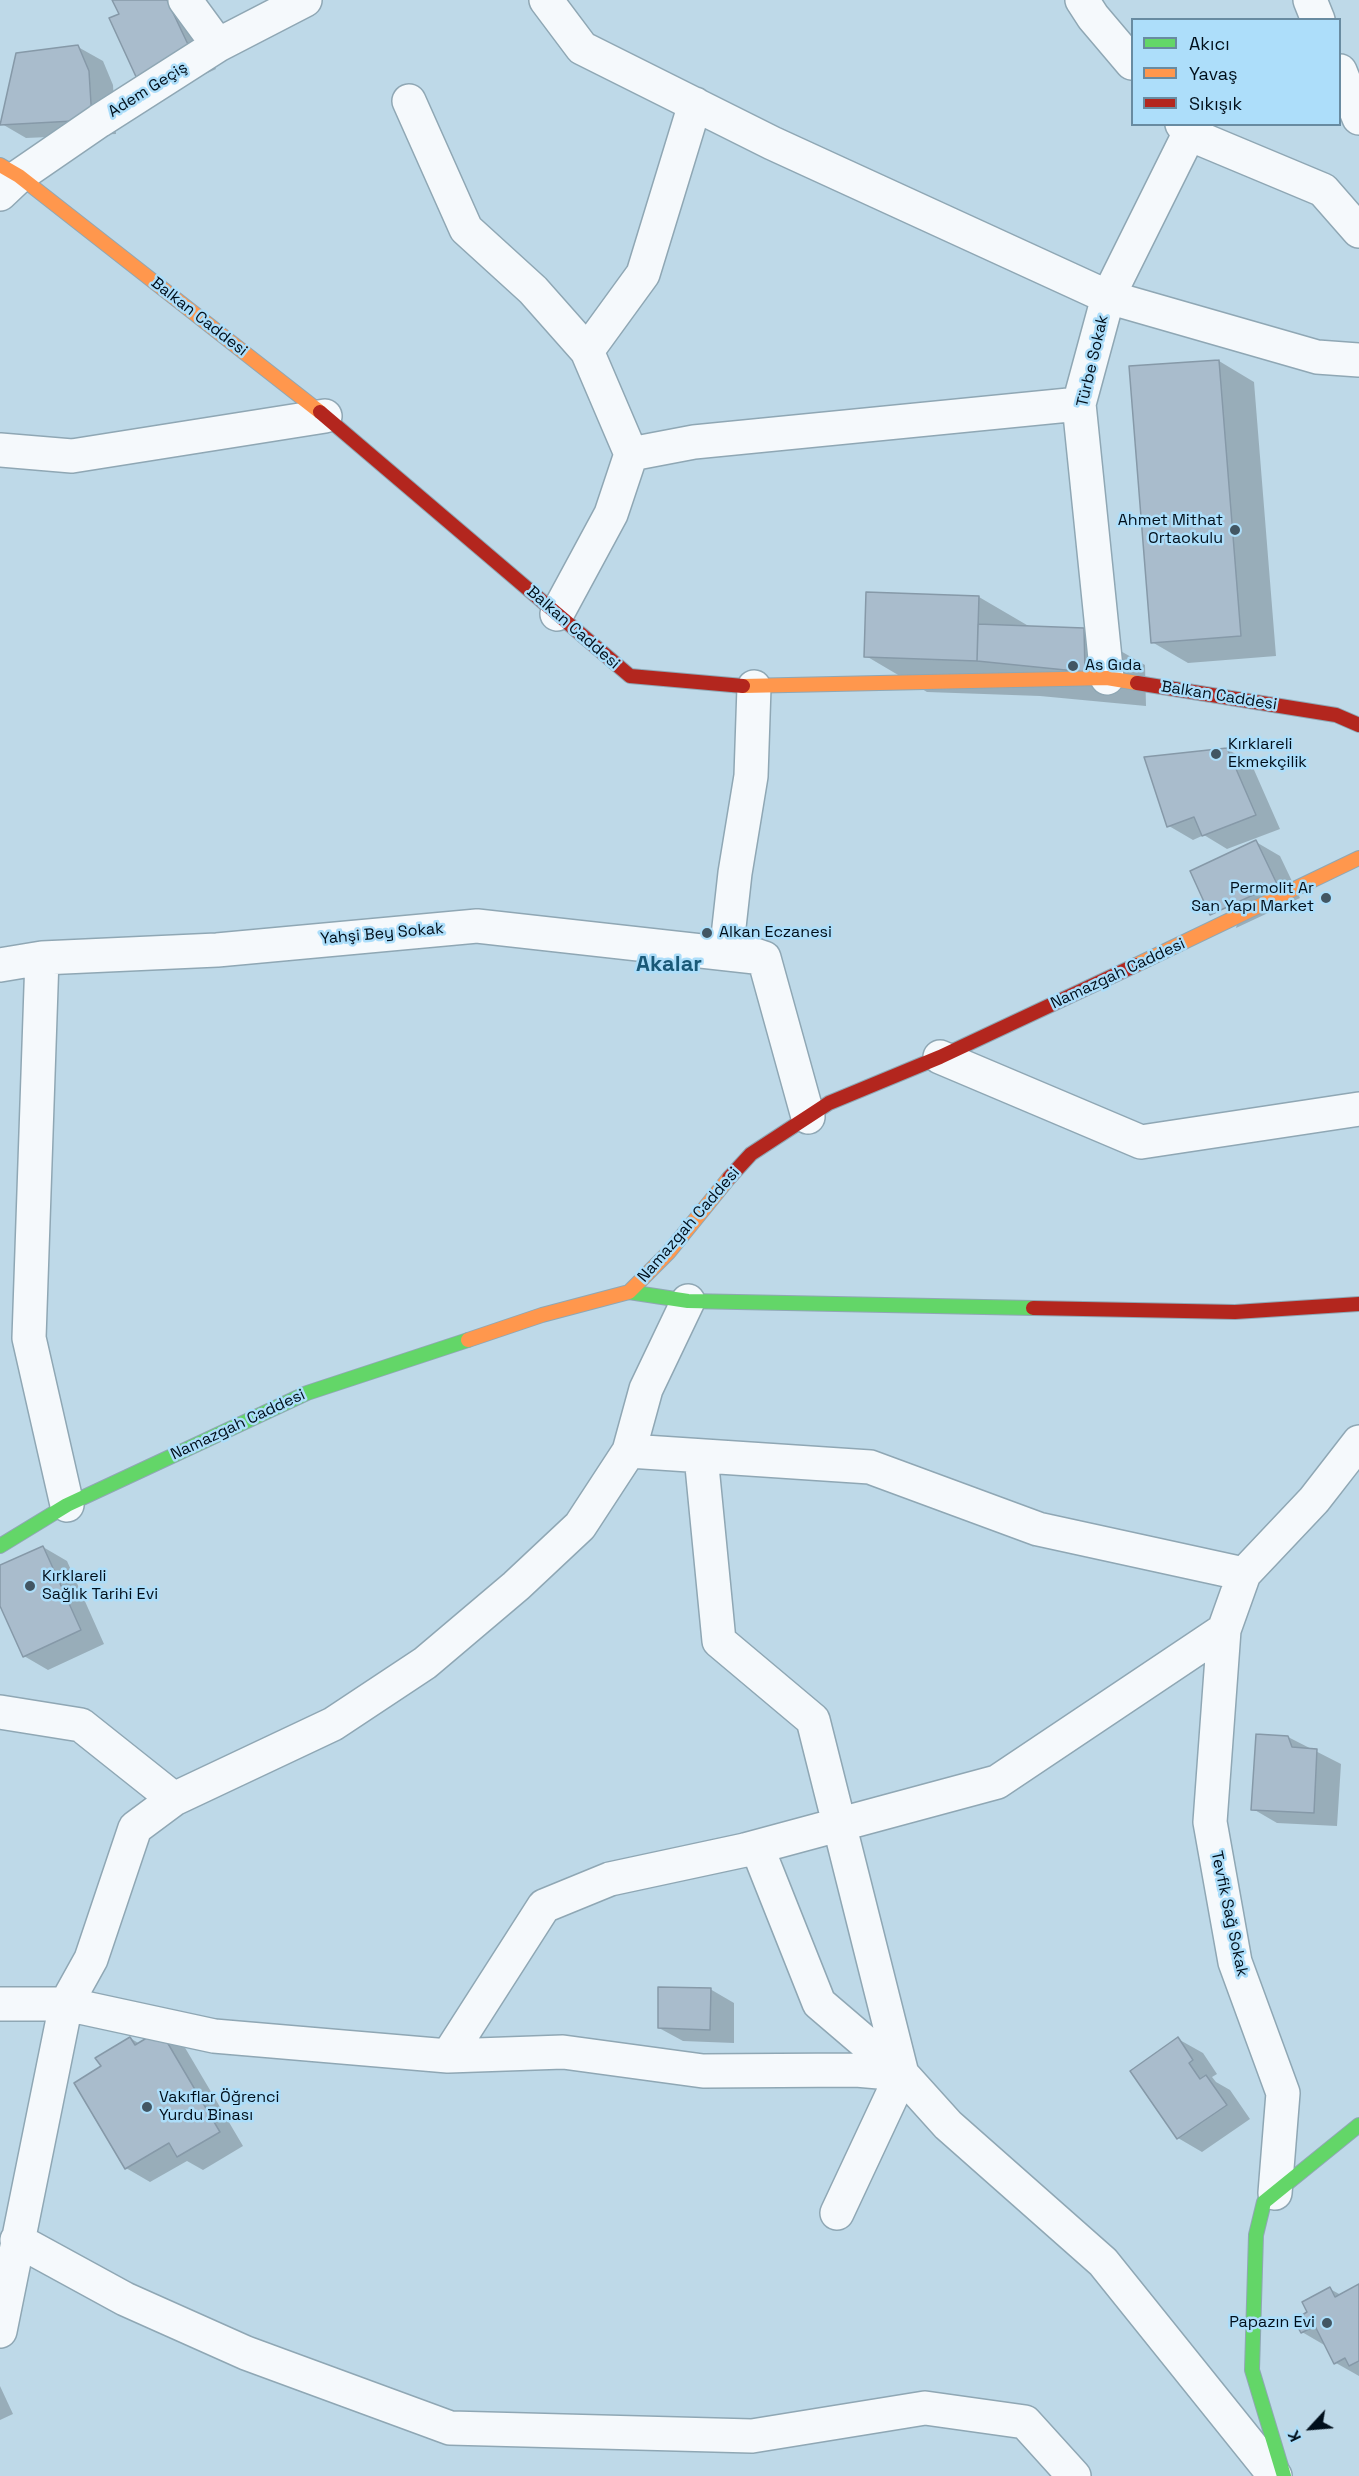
<!DOCTYPE html>
<meta charset="utf-8">
<style>
body{margin:0}
#map{position:relative;width:1359px;height:2476px;overflow:hidden;background:#bed9e8;font-family:"Space Grotesk",sans-serif}
canvas{display:block}
.legend{position:absolute;left:1131px;top:18px;width:210px;height:108px;box-sizing:border-box;background:#addefa;border:2px solid #688ba1;margin:0;padding:8px 10px;list-style:none;font-size:18px;color:#000f1b}
.legend li{display:flex;align-items:center;gap:12px;height:30px}
.legend b{width:30px;border:2px solid #688ba1}
.north{position:absolute;left:1281px;top:2398px;width:60px;height:60px;-webkit-text-stroke:4px #addefa;paint-order:stroke;rotate:244deg;font-size:16px;font-weight:700;line-height:24px;text-align:center;color:#000f1b}
.north::after{content:'';display:block;margin:auto;width:21px;height:27px;background:#000f1b;clip-path:polygon(50% 0,100% 100%,50% 72%,0 100%)}
</style>
<div id="map">
<canvas width="1359" height="2476"></canvas>
<ul class="legend">
<li><b style="height:8px;background:#63d668"></b>Akıcı</li>
<li><b style="height:8px;background:#ff974d"></b>Yavaş</li>
<li><b style="height:8px;background:#b3261e"></b>Sıkışık</li>
</ul>
<div class="north">K</div>
</div>
<script>
const ctx = document.querySelector('canvas').getContext('2d');
ctx.lineJoin = 'round';
function fillPath(path, color) { ctx.fillStyle = color; ctx.fill(path, 'evenodd'); }
const toPath = rows => new Path2D(rows.map(r => 'M' + r).join(''));
function strokePath(path, color, width, dash) { ctx.strokeStyle = color; ctx.lineWidth = width; ctx.lineCap = dash ? 'butt' : 'round'; ctx.setLineDash(dash || []); ctx.stroke(path); }
function drawText(font, color, halo, rows, align = 'center') {
  ctx.font = font + ' "Space Grotesk",sans-serif'; ctx.lineWidth = 5; ctx.setLineDash([]); ctx.textBaseline = 'middle'; ctx.strokeStyle = halo; ctx.fillStyle = color; for (const [text, x, y, turn = 0] of rows) {
    ctx.save(); ctx.translate(x, y); ctx.rotate((+turn || 0) * Math.PI / 180); ctx.textAlign = isNaN(turn) ? turn : align; if (halo) ctx.strokeText(text, 0, 0); ctx.fillText(text, 0, 0); ctx.restore();
  }
}
fillPath(toPath([
 [114,0,184,0,216,69,163,94],
 [78,47,103,61,113,85,116,134,26,138,2,124],
 [1219,361,1254,382,1276,656,1188,663,1152,642],
 [979,597,1032,628,1084,630,1145,665,1146,706,1040,696,927,692,866,656],
 [1227,749,1251,763,1280,829,1227,849,1204,835,1193,840,1169,826],
 [1256,842,1280,856,1300,898,1236,928],
 [43,1547,67,1561,104,1644,48,1670,24,1656,0,1603,0,1567],
 [1288,1737,1341,1764,1337,1826,1277,1823,1253,1809],
 [710,1989,734,2003,734,2043,683,2041,659,2028],
 [160,2032,184,2046,243,2146,203,2170,187,2161,150,2182,126,2168,76,2083,103,2067,130,2038,140,2044],
 [1178,2039,1203,2053,1217,2074,1212,2077,1216,2082,1230,2090,1250,2119,1202,2152,1178,2138],
 [1359,2286,1359,2376,1336,2363,1326,2346,1302,2332,1309,2313,1330,2289,1341,2295],
 [0,2386,13,2414,0,2420]
]), '#0003');
const building = toPath([
 [112,0,167,0,193,55,138,81,109,18,119,14,112,0],
 [78,45,89,71,92,120,0,125,16,53,78,45],
 [1219,360,1241,636,1151,643,1129,366,1219,360],
 [866,592,979,596,977,661,864,657,866,592],
 [978,624,1084,628,1085,672,977,661,978,624],
 [1227,748,1256,815,1202,836,1194,817,1167,827,1144,757,1227,748],
 [1256,840,1277,884,1210,915,1190,871,1256,840],
 [43,1546,81,1630,23,1657,0,1606,0,1565,43,1546],
 [1256,1734,1288,1736,1292,1747,1317,1749,1314,1813,1251,1810,1256,1734],
 [658,1987,711,1988,710,2030,658,2028,658,1987],
 [160,2030,220,2132,177,2157,169,2143,125,2169,74,2083,101,2066,95,2058,130,2037,135,2045,160,2030],
 [1178,2037,1193,2060,1189,2063,1200,2079,1206,2075,1227,2105,1177,2139,1130,2071,1178,2037],
 [1359,2284,1359,2361,1349,2366,1345,2358,1334,2364,1315,2326,1301,2333,1294,2320,1307,2312,1302,2302,1330,2287,1335,2297,1359,2284]
]);
fillPath(building, '#a9bccc');
strokePath(building, '#8699a8', 1.5);
const street = toPath([
 [185,0,218,45],
 [546,0,582,48,772,143,1108,297,1317,357,1359,360],
 [1082,0,1093,17,1132,63],
 [1310,0,1318,20],
 [1340,71,1359,118],
 [409,101,466,229,533,290,587,351],
 [1182,124,1189,134,1323,190,1359,231],
 [0,194,19,176,99,121,218,45,305,0],
 [0,450,72,456,325,416],
 [631,454,694,442,1079,404],
 [557,614,611,514,631,454,587,351,643,274,695,104],
 [1107,678,1079,404,1108,297,1189,134],
 [754,687,751,776,735,873,727,945,764,958,808,1117],
 [42,958,29,1338,67,1505],
 [0,965,42,958,217,950,477,926,764,958],
 [940,1057,1141,1142,1359,1109],
 [629,1451,870,1467,1038,1529,1244,1574],
 [701,1456,719,1641,813,1720,902,2074,837,2213],
 [0,1712,81,1725,174,1799],
 [757,1847,819,2003,902,2074,948,2125,1103,2262,1275,2476],
 [0,2004,66,2004,214,2036,448,2056,563,2052,703,2071,856,2070,902,2074],
 [448,2056,544,1906,610,1879,745,1850,997,1782,1224,1630],
 [1275,2193,1283,2093,1235,1962,1210,1822,1224,1630,1244,1574,1314,1500,1359,1442],
 [17,2240,125,2299,246,2353,450,2428,752,2436,925,2408,1025,2422,1074,2476],
 [0,2331,66,2004,91,1959,135,1828,174,1799,333,1724,425,1663,516,1586,580,1526,629,1451,646,1389,688,1301]
]);
const fast = toPath([
 [629,1292,688,1301,1033,1308],
 [0,1546,67,1505,307,1393,468,1340],
 [1284,2476,1252,2370,1256,2235,1264,2202,1359,2125]
]);
const slow = toPath([
 [0,165,19,176,320,412],
 [743,686,1107,678,1137,683],
 [1136,965,1359,858],
 [468,1340,542,1315,629,1292,669,1252,729,1178]
]);
const jam = toPath([
 [320,412,630,676,743,686],
 [1137,683,1336,715,1359,725],
 [729,1178,751,1154,829,1103,940,1057,1136,965],
 [1033,1308,1235,1312,1359,1304]
]);
strokePath(street, '#8fa7b4', 36);
strokePath(fast, '#8fa7b4', 16);
strokePath(slow, '#8fa7b4', 16);
strokePath(jam, '#8fa7b4', 16);
strokePath(street, '#f5f9fc', 33);
strokePath(fast, '#63d668', 14);
strokePath(slow, '#ff974d', 14);
strokePath(jam, '#b3261e', 14);
for (const [x, y, r, color] of [
 [1235,530,6,"#425663"],
 [1073,666,6,"#425663"],
 [1216,754,6,"#425663"],
 [1326,898,6,"#425663"],
 [707,933,6,"#425663"],
 [30,1586,6,"#425663"],
 [147,2107,6,"#425663"],
 [1327,2323,6,"#425663"]
]) { const dot = new Path2D(); dot.arc(x, y, r, 0, 2 * Math.PI); ctx.fillStyle = color; ctx.fill(dot); strokePath(dot, '#addefa', 2); }
drawText('16px', '#000f1b', '#addefa', [
 ["Adem Geçiş",148,90,-32],
 ["Balkan Caddesi",199,317,38],
 ["Türbe Sokak",1093,361,-77],
 ["Balkan Caddesi",573,628,41],
 ["Balkan Caddesi",1219,696,9],
 ["Yahşi Bey Sokak",382,934,-5],
 ["Namazgah Caddesi",1118,974,-25],
 ["Namazgah Caddesi",689,1225,-49],
 ["Namazgah Caddesi",238,1425,-25],
 ["Tevfik Sağ Sokak",1229,1914,78]
]);
drawText('16px', '#000f1b', '#addefa', [
 ["Ahmet Mithat",1223,521,"right"],
 ["Ortaokulu",1223,539,"right"],
 ["As Gıda",1085,666],
 ["Kırklareli",1228,745],
 ["Ekmekçilik",1228,763],
 ["Permolit Ar",1314,889,"right"],
 ["San Yapı Market",1314,907,"right"],
 ["Alkan Eczanesi",719,933],
 ["Kırklareli",42,1577],
 ["Sağlık Tarihi Evi",42,1595],
 ["Vakıflar Öğrenci",159,2098],
 ["Yurdu Binası",159,2116],
 ["Papazın Evi",1315,2323,"right"]
], 'left');
drawText('bold 22px', '#1a5977', '#addefa', [
 ["Akalar",669,965]
]);
</script>
